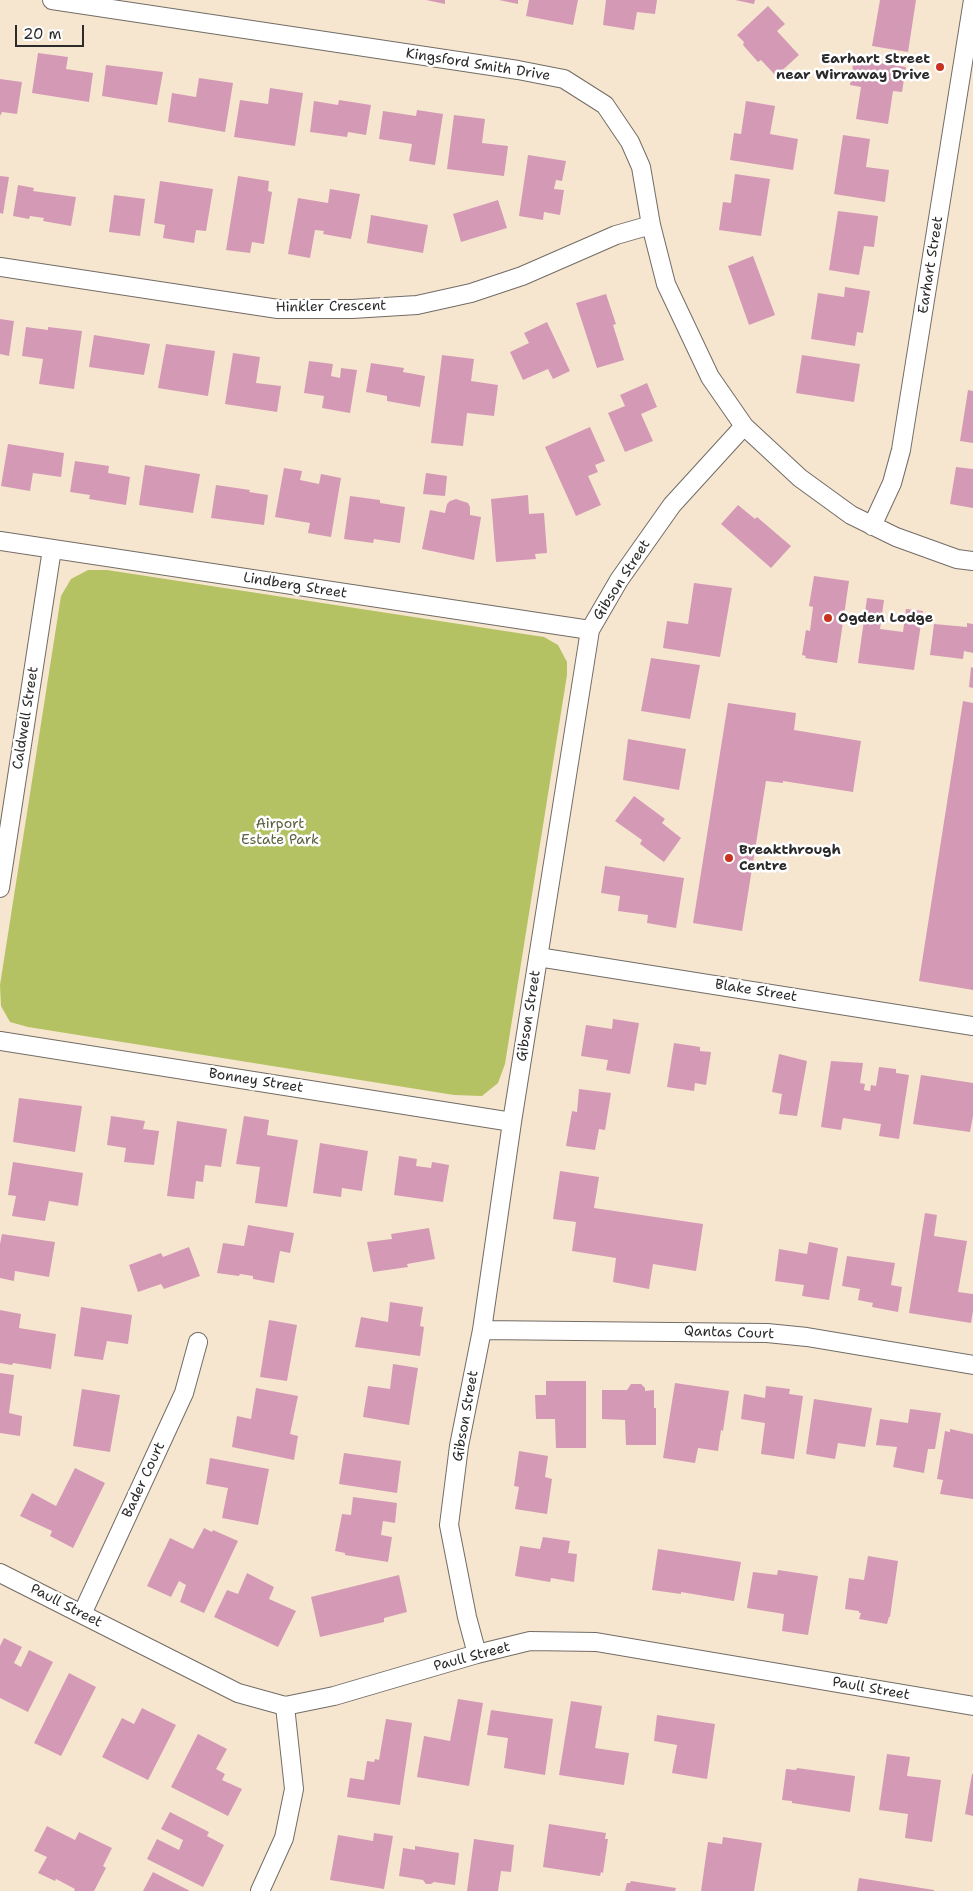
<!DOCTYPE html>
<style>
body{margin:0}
#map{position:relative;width:973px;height:1891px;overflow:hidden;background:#f6e6d0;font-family:"Shantell Sans",sans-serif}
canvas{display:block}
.scale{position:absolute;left:15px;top:25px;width:69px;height:22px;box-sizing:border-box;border:2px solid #2b2b2b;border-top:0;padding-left:6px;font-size:15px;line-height:18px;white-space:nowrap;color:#2b2b2b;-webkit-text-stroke:4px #fff;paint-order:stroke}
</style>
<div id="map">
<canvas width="973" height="1891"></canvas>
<div class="scale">20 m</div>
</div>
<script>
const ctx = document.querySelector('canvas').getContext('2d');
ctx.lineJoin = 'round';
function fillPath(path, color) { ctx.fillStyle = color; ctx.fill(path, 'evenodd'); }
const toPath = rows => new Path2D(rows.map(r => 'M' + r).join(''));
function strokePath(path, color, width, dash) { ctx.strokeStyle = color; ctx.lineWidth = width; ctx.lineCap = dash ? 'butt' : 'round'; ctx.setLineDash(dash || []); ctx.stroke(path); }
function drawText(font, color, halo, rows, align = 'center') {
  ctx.font = font + ' "Shantell Sans",sans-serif'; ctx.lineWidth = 5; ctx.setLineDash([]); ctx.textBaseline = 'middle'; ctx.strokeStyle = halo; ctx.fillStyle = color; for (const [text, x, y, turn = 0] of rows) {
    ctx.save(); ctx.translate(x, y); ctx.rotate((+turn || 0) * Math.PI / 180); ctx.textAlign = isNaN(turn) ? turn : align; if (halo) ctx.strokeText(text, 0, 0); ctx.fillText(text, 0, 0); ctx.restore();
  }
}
fillPath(toPath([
 [88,570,107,570,544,637,558,645,567,662,567,675,505,1064,498,1083,482,1096,454,1095,28,1027,10,1022,1,1006,0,985,61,596,71,579]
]), '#b4c264');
fillPath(toPath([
 [426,0,445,0,445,4],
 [499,0,518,0,518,4],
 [529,0,578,0,573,25,526,16],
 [606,0,657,0,655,14,637,12,634,30,603,25],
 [735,0,755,0,754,4],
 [880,0,916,0,908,52,872,46],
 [768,6,785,24,777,31,799,55,776,76,761,60,758,62,743,45,744,42,737,35],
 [38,53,68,57,66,69,93,73,89,102,32,93],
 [854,59,906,67,902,92,893,91,888,124,856,119,861,87,850,85],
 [106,65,163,72,157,105,102,96],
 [199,78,233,83,225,132,168,122,172,93,196,97],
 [0,79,22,82,17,114,2,112,0,116],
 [270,88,303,93,295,146,234,137,240,100,268,104],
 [339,100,371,105,366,135,348,132,347,137,310,132,314,101,338,105],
 [746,101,775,106,770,134,798,139,793,170,730,160,734,133,741,134],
 [417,110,443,114,435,165,409,161,412,144,379,139,383,111,416,116],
 [454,115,485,119,482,143,508,146,504,176,447,169],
 [843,135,870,139,866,167,889,170,885,202,834,194],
 [528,155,566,161,562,181,556,180,554,189,564,190,560,215,544,212,543,220,519,216],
 [735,174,770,179,761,236,719,230,723,202,731,203],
 [0,176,9,177,3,214,0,213],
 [238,176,269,181,268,191,272,192,264,244,252,242,250,253,226,250],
 [160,181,213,189,206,231,196,230,194,243,163,238,165,225,154,223],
 [18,185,34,188,33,191,76,197,71,226,43,221,44,218,30,216,29,219,13,216],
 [330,189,360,194,351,239,323,234,324,231,315,230,310,258,288,254,298,198,328,203],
 [114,195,145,199,140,236,109,232],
 [498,200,507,228,461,242,453,214],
 [838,211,878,216,874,247,864,246,859,275,829,270],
 [371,215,428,225,423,253,367,243],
 [753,256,775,315,749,325,728,266],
 [845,287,870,291,863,333,857,332,855,346,811,339,818,293,844,297],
 [606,294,616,324,613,325,624,360,597,368,576,303],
 [0,319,14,321,9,356,0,354],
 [547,322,570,371,553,379,548,369,523,380,510,352,529,343,524,333],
 [26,327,48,330,48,327,82,331,74,389,39,384,43,359,22,356],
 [94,335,150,344,144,375,89,367],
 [166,344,215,351,208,396,158,388],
 [233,353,260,357,256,383,281,386,277,412,225,404],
 [442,355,474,359,471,381,498,385,494,416,467,413,463,446,431,443],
 [802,355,860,364,854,402,796,393],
 [309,361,333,364,331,376,340,378,341,368,357,370,350,413,322,408,324,396,304,393],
 [371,363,404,368,403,372,425,376,420,407,387,401,387,396,366,392],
 [647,383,657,407,641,414,653,441,625,452,608,413,625,406,620,395],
 [968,390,973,391,973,443,960,441],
 [590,427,605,461,595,465,598,472,588,476,601,505,576,516,545,447],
 [8,444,64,453,61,477,33,473,30,491,1,486],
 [75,461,109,466,108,473,130,477,126,505,89,499,90,495,70,492],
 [145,465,200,474,193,513,139,505],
 [956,467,973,469,973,508,950,504],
 [284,468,302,471,300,480,319,484,321,474,341,478,331,537,308,533,310,523,275,517],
 [426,473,447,476,445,496,423,494],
 [216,485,250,490,249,492,268,495,264,525,211,518],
 [528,495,529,514,544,513,547,553,535,554,536,559,496,562,491,499],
 [350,496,380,500,380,503,405,507,400,543,374,539,373,543,344,539],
 [456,499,468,503,470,507,470,515,481,517,474,560,422,549,430,510,445,513,447,504,450,501],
 [738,505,755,519,757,517,791,546,771,568,721,524],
 [814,576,849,581,837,663,805,658,806,656,802,655,806,630,810,631,813,607,809,606],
 [694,583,732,588,720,657,663,648,667,621,688,624],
 [867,598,884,600,880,629,903,632,906,609,923,611,914,670,858,663],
 [967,623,973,624,973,653,964,651,963,659,930,655,934,624,967,627],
 [651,658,700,665,690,719,641,711],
 [971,667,973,668,973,688,969,687],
 [963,701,973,703,973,990,919,981],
 [728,703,796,713,794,730,861,741,853,792,783,781,783,783,766,781,742,931,693,923],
 [628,739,686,749,679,790,623,780],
 [634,796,665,819,662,823,681,838,664,862,640,844,642,840,615,821],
 [605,866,684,878,676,928,647,923,648,915,618,911,620,896,601,893],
 [613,1019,639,1023,630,1074,606,1070,608,1060,581,1056,586,1025,612,1029],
 [674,1043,700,1047,700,1051,711,1052,706,1085,695,1083,694,1091,667,1087],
 [779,1054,807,1061,797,1116,779,1114,782,1094,772,1092],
 [831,1061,863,1063,860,1083,865,1084,864,1090,870,1091,871,1085,876,1086,879,1067,896,1069,896,1073,909,1075,899,1139,879,1136,881,1124,843,1118,841,1130,821,1127],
 [921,1075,973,1083,973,1116,970,1132,913,1124],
 [579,1089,611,1093,605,1130,599,1129,595,1150,566,1146,572,1111,577,1112],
 [19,1098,82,1106,75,1152,13,1142],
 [111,1116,145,1121,143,1129,159,1131,154,1165,124,1162,126,1148,107,1145],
 [244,1116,269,1120,267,1135,298,1140,287,1207,255,1203,260,1167,236,1164],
 [177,1121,227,1129,221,1167,205,1165,203,1182,196,1181,194,1199,167,1196],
 [320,1143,368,1151,362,1191,342,1188,341,1197,313,1193],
 [399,1156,417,1159,416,1166,431,1168,432,1162,449,1165,443,1202,394,1195],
 [13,1162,83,1173,78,1206,49,1201,45,1221,12,1216,16,1196,8,1195],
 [560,1171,599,1177,594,1208,703,1224,696,1271,653,1264,649,1289,613,1282,616,1258,572,1251,576,1222,553,1219],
 [925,1213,937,1215,934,1236,967,1241,958,1292,973,1294,973,1311,971,1323,909,1313],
 [248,1225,294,1233,290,1253,280,1251,274,1283,253,1279,253,1276,240,1274,239,1276,217,1273,223,1243,244,1246],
 [429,1228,435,1259,407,1264,408,1267,373,1272,367,1242,392,1239,391,1234],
 [2,1234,55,1242,49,1277,15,1271,14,1281,0,1278,0,1244],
 [809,1242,838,1248,829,1300,802,1296,804,1285,775,1281,779,1249,807,1254],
 [189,1247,200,1276,164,1289,161,1284,138,1292,129,1265,161,1253,163,1257],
 [847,1256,895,1263,891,1285,902,1287,898,1312,872,1307,873,1303,858,1300,860,1289,842,1286],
 [390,1302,423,1307,420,1326,424,1327,420,1356,355,1347,361,1317,388,1322],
 [81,1307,132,1315,128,1344,107,1341,103,1360,74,1356],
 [0,1310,21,1314,19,1328,56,1334,51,1369,13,1363,12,1365,0,1363],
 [269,1320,297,1325,287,1381,260,1377],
 [393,1364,418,1368,409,1425,363,1417,368,1386,390,1389],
 [0,1373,14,1375,9,1413,22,1416,20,1436,0,1433],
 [546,1381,586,1381,586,1448,556,1448,555,1419,536,1419,535,1395,546,1395],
 [675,1383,729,1391,723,1431,721,1430,718,1451,698,1448,695,1463,663,1458],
 [631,1384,641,1384,645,1388,645,1391,654,1390,654,1408,656,1408,656,1445,626,1445,625,1420,602,1419,602,1390,627,1390],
 [766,1386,790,1389,789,1394,803,1396,794,1459,761,1454,765,1423,741,1419,744,1394,765,1398],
 [256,1388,298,1396,290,1434,298,1436,294,1460,232,1447,237,1416,251,1419],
 [82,1389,120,1395,110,1452,73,1446],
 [814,1399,872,1408,865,1447,838,1443,835,1459,806,1454],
 [910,1409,941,1413,935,1449,928,1449,924,1473,893,1467,897,1447,876,1445,880,1419,908,1423],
 [950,1429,973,1434,973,1499,940,1494,943,1480,937,1479,945,1431,950,1432],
 [519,1451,548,1456,545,1477,552,1479,547,1514,515,1509,519,1487,514,1486],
 [344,1453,401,1461,397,1493,339,1484],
 [210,1458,269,1469,258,1525,222,1518,228,1488,206,1484],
 [75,1468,105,1483,73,1548,50,1536,52,1531,20,1516,32,1493,56,1506],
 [353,1497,397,1503,395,1523,383,1521,381,1535,392,1537,388,1562,345,1555,345,1553,335,1551,342,1514,351,1515],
 [204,1528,212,1532,213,1530,238,1541,204,1613,180,1602,186,1585,179,1581,171,1597,147,1586,170,1538,193,1549],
 [543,1537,570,1541,568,1553,577,1554,574,1582,551,1578,550,1582,515,1576,520,1546,540,1549],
 [658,1549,741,1562,734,1601,681,1592,681,1594,652,1590],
 [868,1556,898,1561,890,1617,889,1617,887,1624,859,1619,861,1613,859,1613,859,1611,845,1609,849,1578,864,1580],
 [778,1570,818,1576,808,1635,782,1631,784,1614,747,1608,753,1572,777,1575],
 [247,1573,274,1587,269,1599,296,1611,278,1647,214,1617,227,1590,238,1594],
 [399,1575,407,1612,384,1618,384,1622,320,1637,311,1597],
 [4,1638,22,1647,14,1663,21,1667,29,1650,53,1662,28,1712,0,1698,0,1646],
 [69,1673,96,1687,61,1756,34,1743],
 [458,1699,483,1703,469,1786,417,1777,424,1736,450,1741],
 [571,1701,602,1706,595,1748,629,1753,624,1785,559,1775],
 [142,1708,176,1725,148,1780,102,1757,122,1718,134,1724],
 [491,1710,553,1719,545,1775,504,1768,508,1738,487,1735],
 [657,1715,715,1724,707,1779,672,1773,677,1745,654,1741],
 [386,1719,412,1723,400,1805,347,1797,350,1778,364,1780,367,1761,374,1762,375,1759,379,1760],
 [198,1734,227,1749,216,1769,225,1774,222,1780,242,1789,228,1816,171,1787],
 [887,1754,910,1757,907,1776,941,1780,932,1842,905,1838,908,1814,879,1810],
 [797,1768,855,1776,850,1812,792,1803,792,1801,782,1800,786,1769,796,1770],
 [972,1774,973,1774,973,1816,965,1814],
 [170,1812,209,1832,207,1836,224,1845,203,1887,147,1859,157,1839,179,1850,183,1840,161,1829],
 [549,1824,606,1833,605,1839,608,1839,603,1873,601,1872,600,1876,543,1867],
 [47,1826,75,1840,79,1832,112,1848,103,1866,106,1868,94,1891,75,1891,74,1890,75,1889,56,1879,55,1881,38,1873,47,1857,34,1851],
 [374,1833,393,1836,384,1889,330,1880,338,1835,373,1841],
 [723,1837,762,1843,754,1891,701,1891,708,1842,722,1844],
 [474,1839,514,1845,511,1872,501,1871,498,1891,467,1891],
 [415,1846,459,1853,455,1885,434,1882,431,1884,426,1884,423,1880,399,1876,403,1848,415,1850],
 [153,1872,190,1891,143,1891],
 [859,1878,934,1890,934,1891,857,1891],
 [631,1881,676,1888,675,1891,625,1891,627,1883,630,1883]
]), '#d49ab5');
const street = toPath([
 [52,0,518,70,564,79,605,105,630,142,641,167,651,225,666,284,710,377,744,426,800,478,851,515,896,537,957,559,973,561],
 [0,267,278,309,352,309,417,305,471,293,522,276,616,235,651,225],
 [872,526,892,483,901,450,973,0],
 [0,541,590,630],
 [0,888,52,549],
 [538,957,973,1026],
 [0,1041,512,1122],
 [482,1330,767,1333,807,1337,973,1365],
 [0,1573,238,1693,285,1706,334,1696,477,1654,530,1641,596,1642,973,1706],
 [82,1614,184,1393,198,1342],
 [477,1654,467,1617,449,1525,459,1446,482,1330,512,1122,590,630,619,580,672,505,744,426],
 [260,1891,284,1838,294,1789,285,1706]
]);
strokePath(street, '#726c65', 20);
strokePath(street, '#fff', 18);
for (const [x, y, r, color] of [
 [940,67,5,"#c8321e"],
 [828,618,5,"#c8321e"],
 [729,858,5,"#c8321e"]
]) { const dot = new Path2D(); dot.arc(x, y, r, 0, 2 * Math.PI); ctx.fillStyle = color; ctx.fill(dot); strokePath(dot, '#fff', 2); }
drawText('bold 14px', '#2b2b2b', '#fff', [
 ["Earhart Street",930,59,"right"],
 ["near Wirraway Drive",930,75,"right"],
 ["Ogden Lodge",838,618],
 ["Breakthrough",739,850],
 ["Centre",739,866]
], 'left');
drawText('14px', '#2b2b2b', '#fff', [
 ["Kingsford Smith Drive",478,65,9],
 ["Earhart Street",931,265,-81],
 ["Hinkler Crescent",331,307,-1],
 ["Gibson Street",622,580,-57],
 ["Lindberg Street",295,586,9],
 ["Caldwell Street",26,718,-81],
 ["Blake Street",756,991,9],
 ["Gibson Street",529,1016,-81],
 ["Bonney Street",256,1081,9],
 ["Qantas Court",729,1333,2],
 ["Gibson Street",466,1416,-80],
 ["Bader Court",144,1480,-65],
 ["Paull Street",66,1606,27],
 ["Paull Street",472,1657,-15],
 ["Paull Street",871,1689,10]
]);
drawText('14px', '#5b603f', '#fff', [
 ["Airport",280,824],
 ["Estate Park",280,840]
]);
</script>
